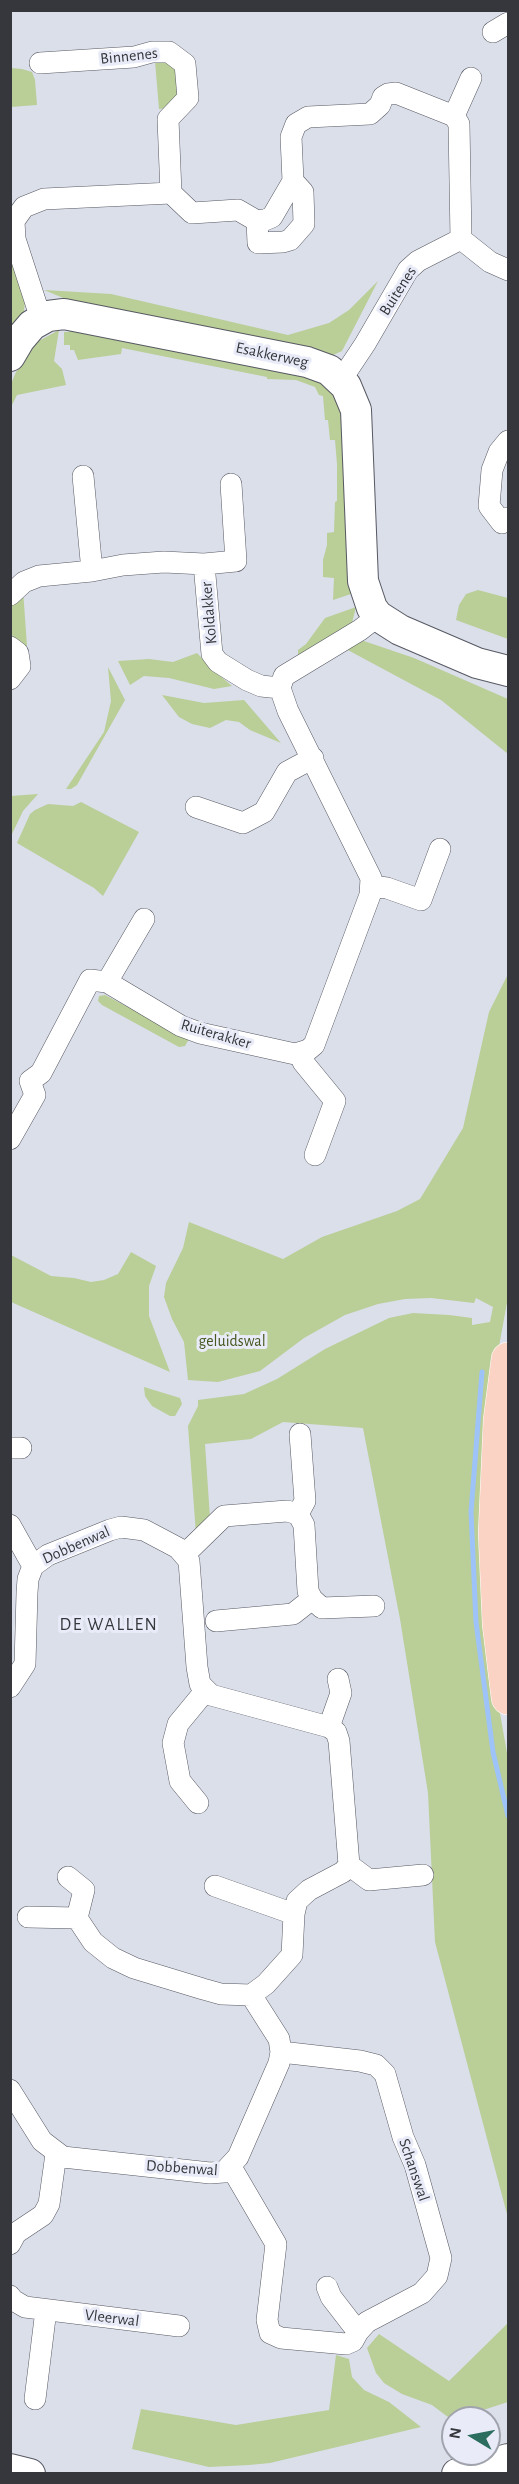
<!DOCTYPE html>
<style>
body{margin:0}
#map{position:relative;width:519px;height:2484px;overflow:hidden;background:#dbdfea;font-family:"Alegreya Sans",sans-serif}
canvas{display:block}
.frame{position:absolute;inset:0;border:12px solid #36373c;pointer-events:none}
.north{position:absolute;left:441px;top:2406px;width:60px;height:60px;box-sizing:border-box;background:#e9ecf8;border:2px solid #a1a4ad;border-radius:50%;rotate:280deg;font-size:16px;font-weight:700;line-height:24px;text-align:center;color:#36373c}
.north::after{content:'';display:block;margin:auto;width:21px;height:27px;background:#2b6d5e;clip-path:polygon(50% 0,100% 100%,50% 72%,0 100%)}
</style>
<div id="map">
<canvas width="519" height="2484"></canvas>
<div class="frame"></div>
<div class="north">N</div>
</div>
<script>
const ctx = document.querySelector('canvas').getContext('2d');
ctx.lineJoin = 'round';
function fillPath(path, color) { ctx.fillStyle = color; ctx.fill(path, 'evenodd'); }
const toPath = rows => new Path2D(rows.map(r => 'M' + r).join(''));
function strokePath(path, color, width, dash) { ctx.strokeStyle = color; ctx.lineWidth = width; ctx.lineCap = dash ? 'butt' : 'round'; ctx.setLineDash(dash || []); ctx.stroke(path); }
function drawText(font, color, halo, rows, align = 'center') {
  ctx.font = font + ' "Alegreya Sans",sans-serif'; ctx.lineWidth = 6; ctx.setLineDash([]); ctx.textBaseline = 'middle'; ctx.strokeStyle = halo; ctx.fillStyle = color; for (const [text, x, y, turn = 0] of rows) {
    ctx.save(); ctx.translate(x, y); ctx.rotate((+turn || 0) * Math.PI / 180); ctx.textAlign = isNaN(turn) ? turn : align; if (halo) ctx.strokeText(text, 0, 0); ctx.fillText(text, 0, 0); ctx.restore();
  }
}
fillPath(toPath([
 [170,60,178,67,180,95,170,108,159,109,155,61],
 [11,68,22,69,32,72,35,80,37,105,11,107],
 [11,253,25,302,24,311,11,334],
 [378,281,342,351,331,356,85,307,44,290,111,294,288,335,329,323,349,310],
 [69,326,319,378,341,404,354,593,333,600,334,578,323,577,323,560,327,545,327,533,334,532,335,502,337,501,337,464,335,440,330,440,328,420,325,420,323,396,319,395,315,387,296,380,267,379,267,377,122,348,121,354,78,360,74,350,70,350,70,345,64,345,64,332,69,332],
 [59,330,54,361,62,369,66,385,17,395,11,407,11,384,16,372,37,342],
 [23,590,27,646,23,647,11,634,10,603],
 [478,590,508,598,508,639,456,620,459,605,466,594],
 [356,607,352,623,298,656,298,650,306,644,325,618],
 [361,640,414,658,508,699,508,754,441,700,344,648],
 [197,653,212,669,232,686,214,689,169,678,144,676,130,685,118,661,149,659,173,662],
 [108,667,125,700,77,785,71,789,66,789,104,732,111,701],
 [162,695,204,703,244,700,281,743,250,730,239,722,226,720,210,728,192,724,179,717],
 [38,794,23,811,11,836,11,796],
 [81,802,139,832,103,896,94,888,17,843,30,814,35,810,48,804,73,806],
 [508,974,508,1297,496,1363,496,1690,508,1759,508,2218,435,1942,428,1793,400,1619,363,1428,283,1422,251,1439,205,1444,210,1518,196,1534,188,1426,198,1406,198,1400,244,1394,277,1379,325,1349,389,1318,413,1313,449,1315,472,1318,472,1325,490,1322,493,1307,476,1298,474,1303,431,1298,405,1299,378,1304,345,1315,304,1338,260,1371,218,1382,188,1380,184,1342,172,1319,164,1297,166,1283,183,1248,189,1222,283,1259,322,1237,397,1211,420,1199,463,1128,489,1012],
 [105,995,189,1039,185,1046,179,1047,102,1005,98,1001,99,996],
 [131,1252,156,1266,149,1286,149,1316,170,1372,11,1302,11,1255,51,1276,74,1278,91,1282,104,1280,118,1274],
 [144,1387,180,1398,182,1404,175,1416,170,1416,152,1406,145,1396],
 [508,2323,508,2402,452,2420,432,2405,402,2394,384,2383,376,2373,367,2348,379,2334,449,2381],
 [336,2355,349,2359,352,2377,364,2390,389,2402,421,2427,270,2463,249,2465,209,2467,132,2449,141,2409,236,2425,329,2410]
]), '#bace97');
strokePath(toPath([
 [482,1372,471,1512,476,1622,493,1752,508,1816]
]), '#9dc3f8', 5);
const street = toPath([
 [493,32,508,23],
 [40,63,134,57,152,52,169,52,185,64,188,98,168,119,171,193,192,213,238,210,257,221,265,220,272,217,293,181],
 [454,116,471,78],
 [257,221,258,243,283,242,290,240,304,224,303,192,293,181,291,137,296,124,308,117,370,114,380,105,383,97,388,94,396,93,454,116,459,124,461,239],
 [461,239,490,262,508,270],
 [41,319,15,239,14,221,24,207,44,199,171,193],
 [341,380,365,344,408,270,418,261,461,239],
 [508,441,499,452,492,470,489,506,502,523,508,518],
 [83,476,92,571],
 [204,564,212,654,218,662,247,680,261,686,280,688],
 [10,595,24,582,39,576,92,571,123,565,164,562,204,564,236,561,231,484],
 [10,647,18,653,20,666,10,679],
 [196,807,243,823,264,812,287,772,313,758],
 [371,886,387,888,421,900,440,849],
 [107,982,144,919],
 [300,1053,303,1062,335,1101,315,1155],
 [10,1139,35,1095,30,1081,41,1073,90,980,107,982,181,1026,200,1033,295,1054,308,1050,314,1045,370,895,371,878,288,711,280,688,284,676,360,630,378,616],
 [300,1434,305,1501,298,1514,304,1525,308,1591,312,1599],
 [10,1448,21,1448],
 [10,1525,33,1566],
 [184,1555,224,1516,287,1511,298,1514],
 [216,1621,293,1614,312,1599,322,1608,374,1606],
 [10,1687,25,1664,27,1593,28,1579,33,1566,48,1555,110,1530,121,1527,144,1530,178,1548,189,1561,197,1667,200,1684,211,1695,329,1727,336,1732,339,1741,349,1865,343,1872,309,1890,297,1901,294,1914,292,1955,266,1984,251,1995,279,2039,281,2052,279,2063,238,2157,224,2172,210,2173,63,2157,42,2141,10,2090],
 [329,1727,341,1693,338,1679],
 [198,1803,180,1781,173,1743,178,1724,206,1690],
 [349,1865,369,1880,423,1875],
 [68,1877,84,1890,77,1918,93,1942,113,1958,134,1968,203,1989,221,1994,251,1995],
 [215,1886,294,1914],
 [28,1917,77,1918],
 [231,2167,276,2244,267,2320,270,2333,281,2338,346,2344,353,2341,358,2332,367,2322,422,2293,437,2276,441,2258,415,2165,403,2137,385,2074,376,2065,360,2061,281,2052],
 [10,2244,16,2233,43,2215,49,2204,56,2154],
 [327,2287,331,2297,358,2332],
 [10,2296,13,2300,25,2307,179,2326],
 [35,2399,46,2310]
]);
const secondary = toPath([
 [10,356,20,339,32,325,48,316,64,314,307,362,329,370,346,386,356,410,363,581,372,608,378,616,400,630,477,663,508,671],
 [10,2469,30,2474],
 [457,2474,508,2459]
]);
const primary = toPath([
 [508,1359,500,1420,495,1533,499,1624,508,1698]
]);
strokePath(street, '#575963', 22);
strokePath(secondary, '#575963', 32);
strokePath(primary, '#fff', 34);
strokePath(street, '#fff', 21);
strokePath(secondary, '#fff', 30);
strokePath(primary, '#fbd3c4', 33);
drawText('16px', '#36373c', '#e9ecf8', [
 ["Binnenes",129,56,-6],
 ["Buitenes",398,291,-57],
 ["Esakkerweg",272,355,12],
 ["Koldakker",209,613,-95],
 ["Ruiterakker",216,1034,16],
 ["Dobbenwal",76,1545,-24],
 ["Dobbenwal",182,2168,4],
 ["Schanswal",414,2170,71],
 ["Vleerwal",112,2318,7]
]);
drawText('16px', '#475821', '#e9ecf8', [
 ["geluidswal",232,1341]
]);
ctx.letterSpacing = '1.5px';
drawText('18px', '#36373c', '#e9ecf8', [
 ["DE WALLEN",109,1625]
]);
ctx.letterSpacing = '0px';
</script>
